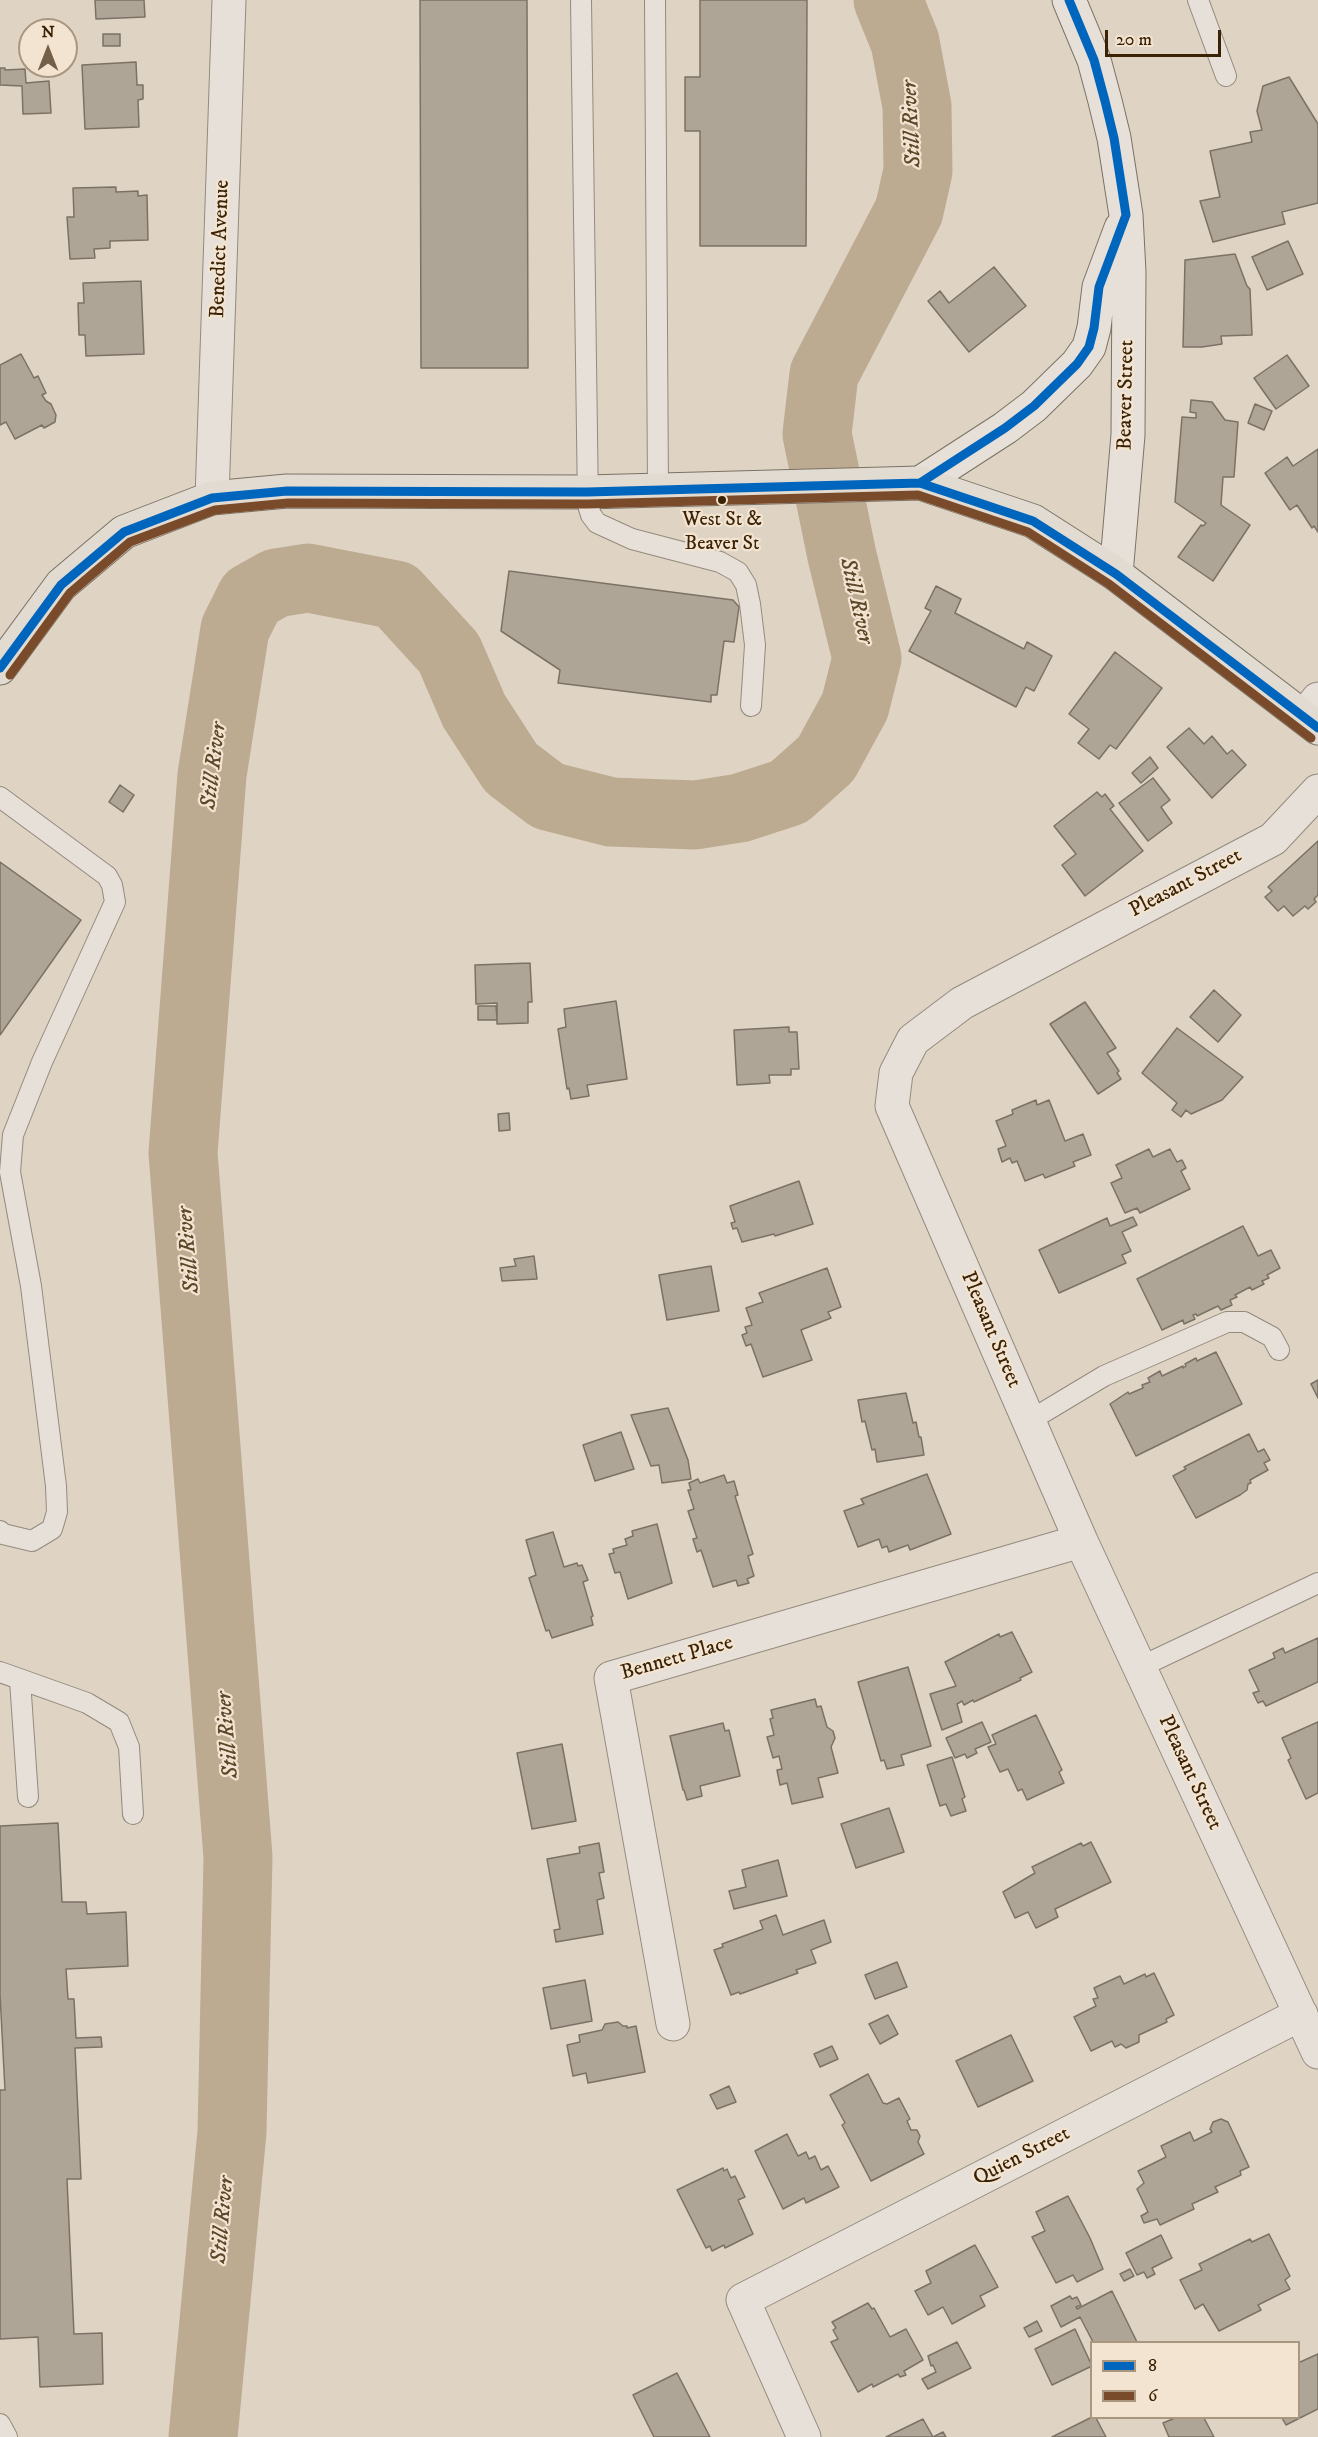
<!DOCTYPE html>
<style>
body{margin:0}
#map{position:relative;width:1318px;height:2437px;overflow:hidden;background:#dfd4c4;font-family:"IM FELL DW Pica",serif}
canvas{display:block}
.legend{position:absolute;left:1090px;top:2341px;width:210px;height:78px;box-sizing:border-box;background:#f2e4d1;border:2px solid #a9967f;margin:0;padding:8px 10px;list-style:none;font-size:18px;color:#3b2205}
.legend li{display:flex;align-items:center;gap:12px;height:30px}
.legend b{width:30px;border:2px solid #a9967f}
.north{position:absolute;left:18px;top:18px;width:60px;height:60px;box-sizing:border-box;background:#f2e4d1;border:2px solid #a9967f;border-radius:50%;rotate:0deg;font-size:16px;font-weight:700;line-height:24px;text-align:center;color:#3b2205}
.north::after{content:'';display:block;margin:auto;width:21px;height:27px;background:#746048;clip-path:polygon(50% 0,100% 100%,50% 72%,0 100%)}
.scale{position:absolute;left:1105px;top:30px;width:116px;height:27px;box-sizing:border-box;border:3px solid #3b2205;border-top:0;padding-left:8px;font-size:18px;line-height:21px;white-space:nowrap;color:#3b2205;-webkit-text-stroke:4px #f2e4d1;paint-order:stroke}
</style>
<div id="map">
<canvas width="1318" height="2437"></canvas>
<ul class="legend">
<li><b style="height:8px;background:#0065bd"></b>8</li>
<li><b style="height:8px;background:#7a4b2a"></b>6</li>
</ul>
<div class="north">N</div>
<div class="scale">20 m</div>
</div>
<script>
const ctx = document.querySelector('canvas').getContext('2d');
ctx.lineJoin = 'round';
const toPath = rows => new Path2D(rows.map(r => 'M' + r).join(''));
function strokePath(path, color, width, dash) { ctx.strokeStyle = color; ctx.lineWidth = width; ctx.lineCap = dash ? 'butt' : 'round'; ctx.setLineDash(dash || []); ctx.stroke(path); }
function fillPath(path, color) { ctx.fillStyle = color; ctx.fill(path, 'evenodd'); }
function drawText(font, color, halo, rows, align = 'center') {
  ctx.font = font + ' "IM FELL DW Pica",serif'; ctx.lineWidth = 4.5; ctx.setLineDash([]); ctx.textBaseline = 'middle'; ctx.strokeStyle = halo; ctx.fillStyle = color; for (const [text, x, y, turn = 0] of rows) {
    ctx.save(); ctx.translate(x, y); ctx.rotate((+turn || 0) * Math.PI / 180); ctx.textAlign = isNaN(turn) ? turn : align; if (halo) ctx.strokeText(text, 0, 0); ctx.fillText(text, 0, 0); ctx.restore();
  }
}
strokePath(toPath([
 [203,2437,232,2132,238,1857,183,1153,212,775,235,629,251,597,276,583,308,578,396,595,449,653,474,711,511,768,548,796,611,812,695,815,740,808,789,792,826,759,855,706,867,658,842,556,817,434,824,374,909,211,918,171,917,106,905,42,888,0]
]), '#bdab91', 69);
const building = toPath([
 [95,0,144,0,145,17,96,19,95,0],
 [420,0,527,0,528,368,421,368,420,0],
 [700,0,807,0,806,246,700,246,700,131,685,131,685,77,700,77,700,0],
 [103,34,120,34,120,46,103,46,103,34],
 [136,62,137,85,143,85,143,99,138,100,139,127,85,129,82,65,136,62],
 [0,68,5,68,5,70,25,69,26,83,49,81,51,113,23,114,22,86,0,85,0,68],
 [1289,77,1318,124,1318,203,1282,212,1285,224,1213,242,1200,201,1220,197,1210,151,1252,142,1250,132,1262,130,1257,111,1263,86,1289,77],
 [116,187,116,192,138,191,138,196,147,195,148,240,110,241,110,248,94,249,95,258,70,259,67,217,74,217,73,188,116,187],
 [1288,241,1303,274,1267,290,1252,257,1288,241],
 [1235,254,1247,286,1250,289,1252,335,1221,336,1222,344,1202,347,1183,347,1185,260,1235,254],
 [994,267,1026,306,969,352,928,301,940,291,949,303,994,267],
 [141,281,144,354,86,356,85,335,79,335,78,303,84,303,83,283,141,281],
 [21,354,34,378,38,376,46,393,42,395,46,401,51,404,56,415,55,422,44,428,42,425,15,439,6,422,0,425,0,365,21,354],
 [1287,355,1309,386,1276,409,1254,378,1287,355],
 [1191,400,1212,402,1225,420,1238,422,1234,477,1223,477,1221,505,1250,525,1213,581,1178,557,1201,525,1203,526,1206,523,1175,502,1182,417,1196,418,1196,413,1190,412,1191,400],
 [1255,404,1272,411,1264,430,1248,423,1255,404],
 [1318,449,1318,532,1314,526,1312,528,1297,505,1290,510,1265,473,1287,457,1293,466,1318,449],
 [509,571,733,600,739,607,734,642,724,641,717,695,711,695,711,702,558,683,560,670,501,631,509,571],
 [936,586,961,599,955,613,1024,649,1027,642,1052,656,1034,691,1026,687,1016,707,909,651,931,611,925,608,936,586],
 [1115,652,1162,688,1116,749,1110,745,1099,759,1078,743,1089,729,1069,714,1115,652],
 [1189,728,1204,744,1212,736,1227,754,1232,750,1246,765,1212,798,1167,747,1189,728],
 [1150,757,1158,768,1141,783,1132,773,1150,757],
 [1153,778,1170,800,1161,807,1172,823,1148,841,1119,803,1153,778],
 [120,785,134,795,123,812,109,802,120,785],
 [1097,792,1102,797,1105,794,1114,806,1110,809,1143,851,1085,896,1062,865,1076,854,1054,826,1097,792],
 [1318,841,1318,895,1314,899,1316,902,1308,909,1305,906,1293,916,1284,906,1278,911,1265,897,1272,891,1268,887,1318,841],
 [0,862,81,920,0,1035,0,862],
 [530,963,532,1002,528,1002,528,1023,497,1024,497,1003,476,1004,475,965,530,963],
 [1214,990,1241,1015,1218,1042,1190,1017,1214,990],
 [616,1001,627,1079,587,1085,589,1096,571,1099,569,1088,567,1089,558,1029,566,1027,564,1009,616,1001],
 [1085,1002,1116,1048,1107,1053,1119,1071,1117,1073,1121,1079,1098,1094,1050,1024,1085,1002],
 [478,1006,496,1006,497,1020,478,1020,478,1006],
 [789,1027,789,1032,797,1032,799,1069,791,1069,791,1075,769,1075,770,1083,737,1085,734,1030,789,1027],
 [1177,1028,1243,1077,1222,1100,1191,1114,1186,1110,1181,1117,1172,1110,1177,1103,1142,1073,1177,1028],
 [1036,1100,1037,1105,1049,1100,1065,1141,1083,1134,1091,1155,1073,1162,1075,1166,1045,1178,1043,1174,1025,1181,1017,1161,1012,1163,1010,1158,1002,1162,998,1149,1006,1146,996,1121,1013,1114,1012,1110,1036,1100],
 [509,1113,510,1130,499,1131,498,1114,509,1113],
 [1149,1149,1153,1157,1170,1149,1177,1162,1182,1160,1186,1168,1181,1171,1190,1189,1140,1213,1137,1208,1125,1213,1111,1183,1122,1178,1116,1165,1149,1149],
 [799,1181,813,1224,775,1236,774,1234,742,1242,737,1228,733,1229,731,1223,735,1222,730,1206,799,1181],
 [1133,1217,1137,1225,1122,1232,1131,1251,1122,1255,1126,1263,1059,1293,1039,1250,1107,1218,1110,1226,1133,1217],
 [1243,1226,1258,1256,1271,1250,1280,1268,1267,1275,1269,1278,1262,1281,1264,1284,1252,1290,1250,1287,1235,1295,1237,1297,1230,1300,1232,1305,1221,1310,1218,1306,1197,1316,1196,1314,1193,1315,1195,1319,1184,1324,1183,1320,1162,1330,1137,1279,1243,1226],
 [534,1256,537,1279,502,1281,500,1268,516,1266,514,1259,534,1256],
 [711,1266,719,1311,667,1320,659,1275,711,1266],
 [827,1268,841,1307,828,1312,831,1318,801,1330,812,1360,763,1377,751,1344,746,1346,742,1335,747,1333,745,1327,752,1325,746,1308,763,1302,759,1293,827,1268],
 [1216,1352,1242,1404,1136,1456,1110,1404,1128,1392,1129,1394,1143,1388,1142,1385,1150,1382,1148,1378,1160,1371,1162,1376,1183,1366,1183,1368,1186,1366,1185,1364,1196,1358,1197,1361,1216,1352],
 [1318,1380,1318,1398,1311,1384,1318,1380],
 [906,1393,913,1423,916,1422,919,1437,921,1437,924,1455,877,1462,875,1449,872,1450,865,1421,862,1422,858,1400,906,1393],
 [668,1408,688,1460,691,1479,662,1483,659,1465,651,1466,631,1415,668,1408],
 [621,1432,634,1469,595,1481,583,1445,621,1432],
 [1249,1434,1258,1452,1264,1449,1270,1460,1264,1463,1268,1470,1250,1480,1251,1483,1248,1484,1247,1490,1240,1495,1196,1518,1173,1476,1186,1469,1184,1467,1249,1434],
 [927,1474,951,1534,910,1550,908,1545,889,1552,887,1546,882,1548,879,1539,858,1547,844,1511,864,1504,861,1499,927,1474],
 [724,1475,727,1483,734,1481,738,1495,735,1496,753,1554,748,1556,754,1576,747,1579,749,1583,738,1586,736,1580,713,1587,701,1550,697,1552,693,1539,697,1538,688,1511,694,1509,688,1490,691,1490,689,1483,698,1479,700,1483,724,1475],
 [657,1524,672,1583,628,1599,620,1572,615,1573,609,1554,614,1553,613,1549,627,1545,625,1539,633,1536,632,1531,657,1524],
 [553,1532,564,1567,577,1563,578,1566,582,1565,588,1580,583,1582,593,1616,591,1617,593,1625,552,1638,549,1630,546,1631,529,1578,536,1575,526,1540,553,1532],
 [1012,1632,1032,1672,1020,1678,1021,1680,974,1702,973,1700,964,1705,962,1701,957,1704,962,1722,942,1730,930,1694,956,1686,945,1662,999,1634,1000,1637,1012,1632],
 [1318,1638,1318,1682,1266,1706,1263,1701,1258,1703,1253,1693,1259,1691,1249,1670,1275,1658,1273,1653,1283,1648,1285,1653,1318,1638],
 [908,1667,931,1746,901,1755,904,1765,887,1769,884,1760,881,1761,858,1682,908,1667],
 [815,1699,817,1707,821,1706,827,1727,833,1731,835,1738,831,1747,838,1773,818,1778,823,1797,792,1804,787,1783,780,1785,777,1770,782,1769,779,1756,773,1758,767,1737,774,1735,770,1719,773,1718,771,1710,815,1699],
 [1036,1715,1062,1770,1059,1772,1064,1783,1027,1800,1022,1789,1018,1791,1008,1769,1000,1772,988,1747,996,1744,992,1735,1036,1715],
 [982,1722,991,1742,975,1749,977,1753,967,1758,965,1754,955,1758,946,1738,982,1722],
 [1318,1722,1318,1793,1306,1799,1288,1760,1291,1758,1282,1738,1318,1722],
 [723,1723,725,1731,729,1730,740,1776,700,1786,702,1796,687,1800,684,1790,683,1790,670,1736,723,1723],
 [562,1744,576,1821,532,1829,517,1753,562,1744],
 [952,1757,965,1797,962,1799,966,1811,951,1816,946,1804,940,1806,927,1765,952,1757],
 [889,1808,904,1852,856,1868,841,1824,889,1808],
 [58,1823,62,1902,86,1902,87,1914,126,1912,128,1966,66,1969,68,1999,74,1999,76,2038,101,2037,102,2047,75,2048,81,2179,67,2179,74,2334,102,2333,103,2384,40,2387,38,2337,0,2339,0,2090,5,2090,0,1994,0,1826,58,1823],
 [1091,1842,1111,1882,1055,1909,1058,1917,1036,1928,1028,1912,1015,1918,1003,1892,1035,1873,1032,1867,1081,1843,1083,1846,1091,1842],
 [599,1843,604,1872,599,1873,604,1898,597,1900,603,1934,556,1942,554,1930,560,1929,547,1859,580,1853,579,1847,599,1843],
 [778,1860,787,1896,734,1909,729,1891,746,1887,742,1870,778,1860],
 [776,1915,783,1935,824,1920,831,1942,811,1950,816,1963,796,1970,798,1973,740,1994,739,1992,731,1995,714,1950,723,1947,722,1944,763,1929,760,1921,776,1915],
 [897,1962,907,1987,875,1999,865,1975,897,1962],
 [1154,1973,1174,2015,1166,2019,1167,2022,1139,2035,1139,2042,1126,2048,1121,2044,1115,2047,1112,2041,1091,2051,1074,2017,1096,2006,1093,1999,1098,1998,1094,1988,1120,1976,1124,1984,1145,1974,1146,1977,1154,1973],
 [585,1980,592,2021,551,2029,543,1988,585,1980],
 [888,2015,898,2034,880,2044,869,2024,888,2015],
 [618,2022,623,2026,627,2026,627,2028,636,2026,645,2072,588,2083,586,2073,573,2076,567,2045,580,2042,579,2035,602,2030,605,2024,618,2022],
 [1011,2035,1033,2081,978,2107,956,2061,1011,2035],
 [832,2046,838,2059,820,2067,814,2054,832,2046],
 [868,2074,883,2103,887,2104,899,2098,910,2119,907,2121,911,2130,917,2130,920,2136,918,2142,924,2154,871,2181,842,2125,845,2123,830,2095,868,2074],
 [729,2086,736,2102,717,2109,710,2095,729,2086],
 [1221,2119,1228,2122,1249,2167,1240,2171,1241,2175,1215,2187,1218,2192,1192,2204,1194,2209,1160,2225,1157,2219,1144,2223,1141,2216,1148,2212,1137,2189,1144,2183,1138,2171,1166,2157,1161,2146,1190,2132,1194,2141,1212,2132,1210,2129,1213,2122,1221,2119],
 [787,2134,798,2156,806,2152,809,2159,815,2156,821,2170,828,2166,839,2187,806,2203,804,2198,783,2209,755,2151,787,2134],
 [723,2168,724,2171,727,2169,731,2178,735,2176,745,2197,738,2200,753,2234,725,2248,724,2245,712,2251,710,2246,706,2248,677,2190,723,2168],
 [1068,2196,1090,2238,1103,2269,1077,2282,1073,2275,1056,2283,1032,2237,1045,2231,1036,2212,1068,2196],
 [1269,2234,1290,2276,1285,2280,1290,2289,1258,2305,1261,2310,1219,2331,1203,2304,1195,2309,1180,2280,1202,2270,1199,2264,1250,2239,1252,2242,1269,2234],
 [1161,2235,1172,2258,1152,2268,1155,2274,1147,2278,1144,2272,1137,2275,1126,2253,1161,2235],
 [975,2245,998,2287,980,2296,985,2306,952,2324,943,2307,928,2315,915,2291,931,2283,926,2271,975,2245],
 [1130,2269,1134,2276,1124,2281,1120,2274,1130,2269],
 [1112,2291,1137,2342,1093,2342,1080,2317,1061,2327,1051,2306,1070,2296,1072,2299,1077,2297,1081,2305,1076,2307,1077,2309,1112,2291],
 [868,2303,872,2309,874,2308,890,2337,906,2329,923,2360,904,2371,906,2375,900,2377,898,2374,873,2387,872,2384,858,2392,831,2342,838,2339,833,2330,836,2328,832,2322,868,2303],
 [1037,2321,1042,2331,1029,2337,1024,2328,1037,2321],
 [1075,2329,1092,2366,1052,2385,1035,2349,1075,2329],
 [957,2342,971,2368,928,2389,922,2379,936,2372,933,2365,931,2366,928,2356,957,2342],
 [1318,2354,1318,2409,1286,2425,1282,2418,1298,2418,1298,2363,1318,2354],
 [677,2373,710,2437,654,2437,633,2395,677,2373],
 [1092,2417,1096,2418,1106,2437,1052,2437,1092,2417],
 [1175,2418,1204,2418,1214,2437,1169,2437,1163,2423,1175,2418],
 [923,2419,933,2437,943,2432,946,2437,886,2437,923,2419]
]);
fillPath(building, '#aea597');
strokePath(building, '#7b7265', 1.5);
const service = toPath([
 [581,0,588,505,591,515,597,523,632,539,720,562,738,572,746,585,750,604,755,645,751,706],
 [655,0,658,491],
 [1198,0,1226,76],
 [0,797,107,876,112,885,115,902,42,1062,13,1135,10,1172,31,1286,56,1486,57,1512,52,1529,32,1541,3,1534,0,1531],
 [1029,1421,1104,1376,1227,1322,1244,1322,1272,1337,1279,1350],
 [1140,1667,1318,1583],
 [0,1672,87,1703,119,1722,129,1747,133,1814],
 [20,1680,28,1797],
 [0,2424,7,2437]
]);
const minor = toPath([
 [212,498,229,0],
 [1304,717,1318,699],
 [1318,791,1273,839,962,1003,913,1040,896,1073,892,1106,1081,1541,1318,2052],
 [673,2024,611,1678,1081,1541],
 [804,2437,743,2300,1301,2014]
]);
const secondary = toPath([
 [1069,0,1094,60,1105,101,1114,138,1126,215,1129,272,1128,435,1116,574],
 [920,483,1005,428,1034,406,1077,364,1089,347,1094,328,1099,287,1121,228]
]);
const primary = toPath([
 [0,668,61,585,124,532,212,498,287,491,587,492,920,483,1033,521,1116,574,1318,728]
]);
strokePath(service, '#948a7d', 22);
strokePath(minor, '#948a7d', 35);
strokePath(secondary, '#7b7265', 35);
strokePath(primary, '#7b7265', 35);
strokePath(service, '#e6e0d8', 20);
strokePath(minor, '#e6e0d8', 33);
strokePath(secondary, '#e6e0d8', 33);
strokePath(primary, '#e2dbd2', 33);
strokePath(toPath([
 [920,483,1005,428,1034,406,1077,364,1089,347,1094,328,1099,287,1126,215,1114,138,1105,101,1094,60,1069,0],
 [0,668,61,585,124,532,212,498,287,491,587,492,920,483,1033,521,1116,574,1318,728]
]), '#0065bd', 9);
strokePath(toPath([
 [10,675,70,593,130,542,215,510,288,503,587,504,918,495,1028,532,1109,584,1311,738]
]), '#7a4b2a', 9);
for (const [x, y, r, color] of [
 [722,500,5,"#3b2205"]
]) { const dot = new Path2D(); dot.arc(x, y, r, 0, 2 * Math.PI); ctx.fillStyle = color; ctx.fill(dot); strokePath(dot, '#f2e4d1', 2); }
drawText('20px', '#3b2205', '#f2e4d1', [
 ["West St &",722,521],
 ["Beaver St",722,545]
]);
drawText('21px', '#3b2205', '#f2e4d1', [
 ["Benedict Avenue",221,249,-88],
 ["Beaver Street",1127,395,-89],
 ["Pleasant Street",1186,884,-28],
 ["Pleasant Street",990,1330,67],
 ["Bennett Place",677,1659,-16],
 ["Pleasant Street",1189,1773,65],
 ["Quien Street",1022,2157,-27]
]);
drawText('italic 22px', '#5e4628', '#f2e4d1', [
 ["Still River",913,124,-93],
 ["Still River",855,601,77],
 ["Still River",215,766,-83],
 ["Still River",190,1250,-95],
 ["Still River",229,1735,-95],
 ["Still River",224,2220,-85]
]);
</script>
